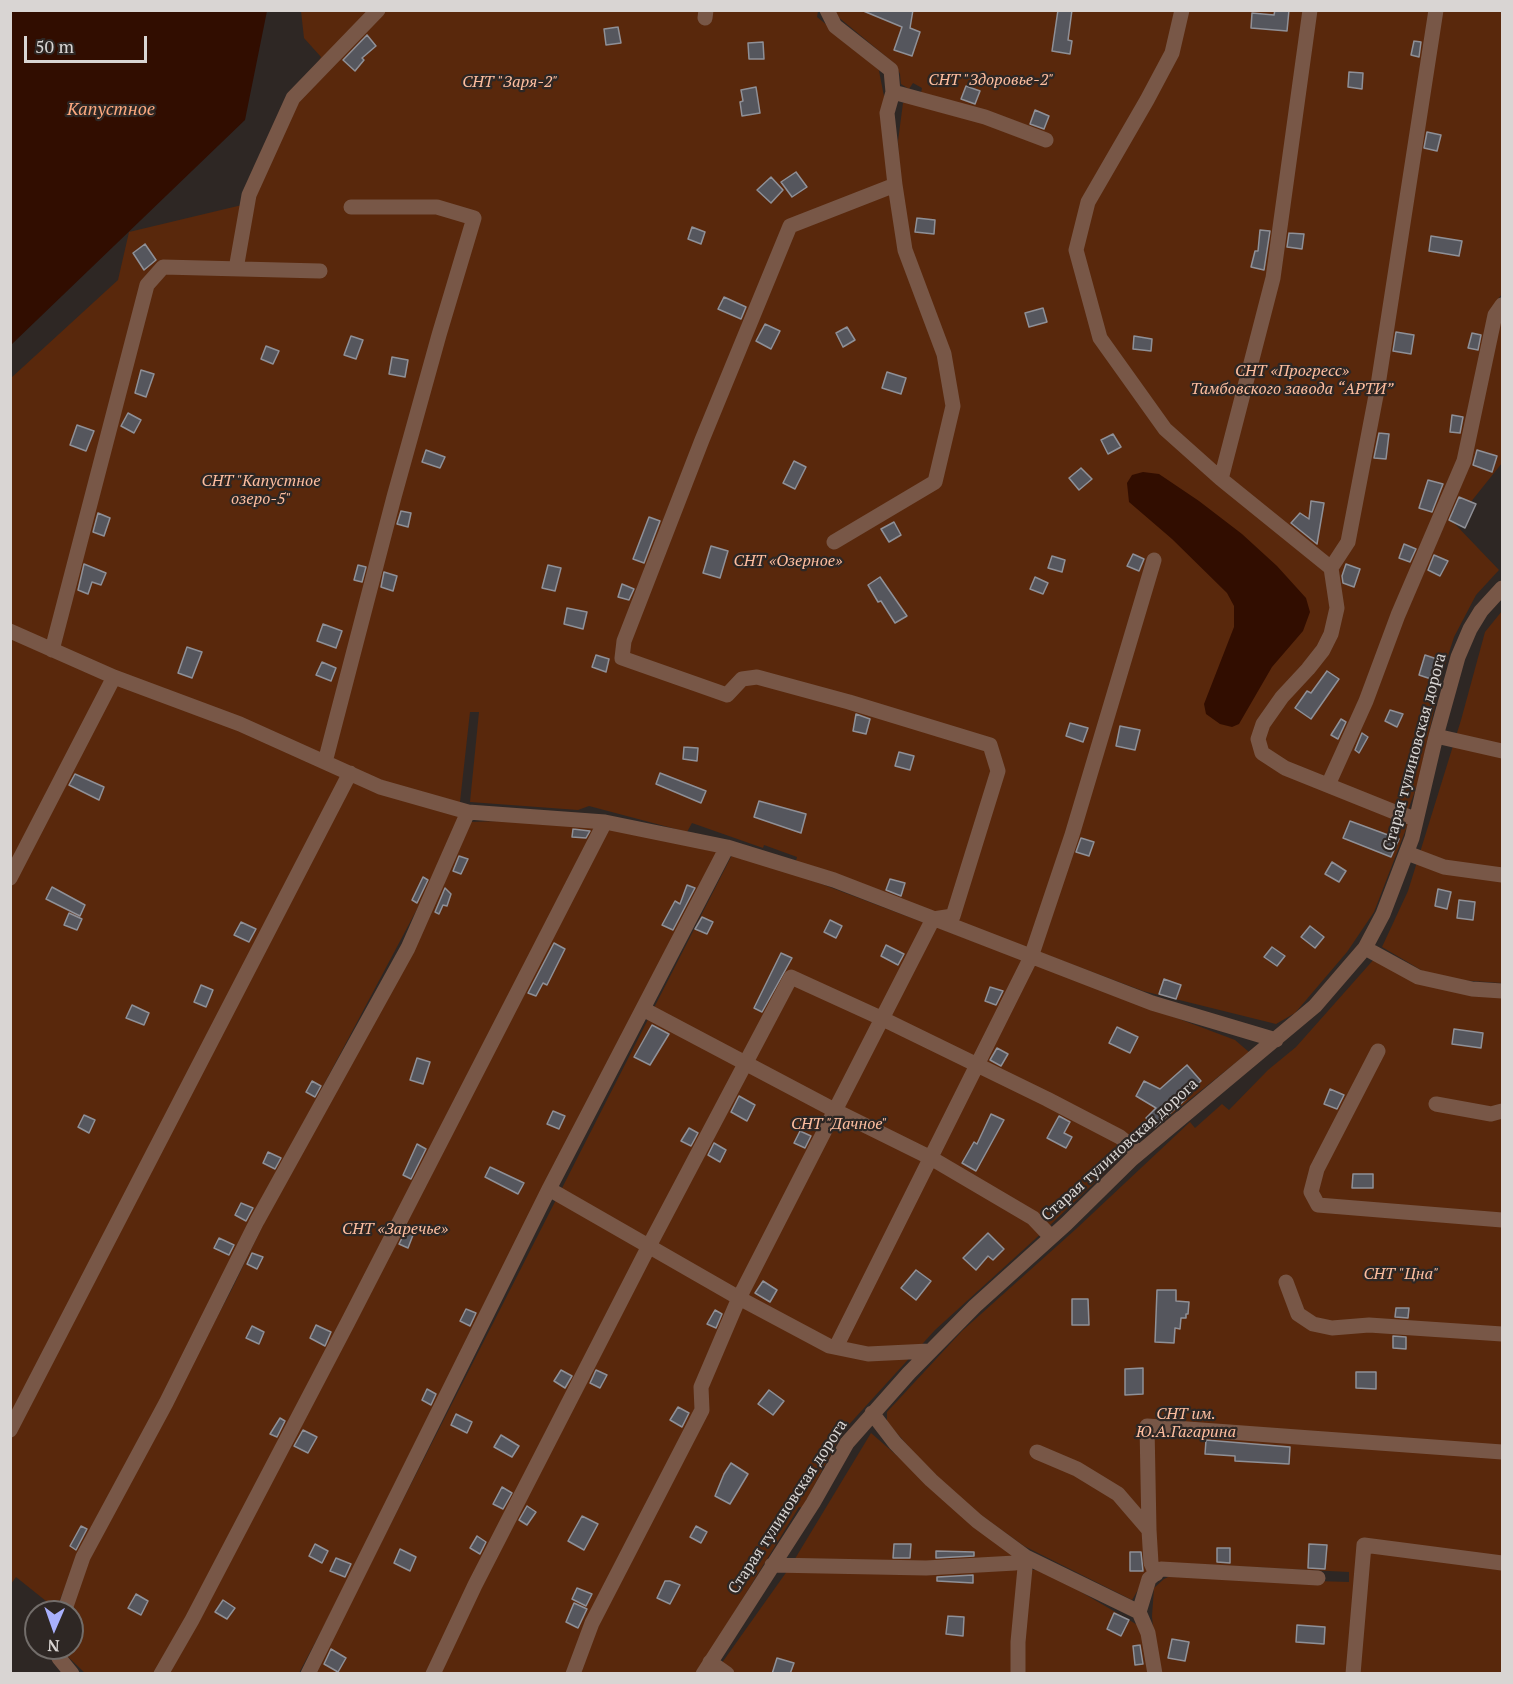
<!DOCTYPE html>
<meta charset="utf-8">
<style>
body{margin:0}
#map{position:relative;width:1513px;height:1684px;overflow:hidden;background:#2e2724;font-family:"PT Serif",serif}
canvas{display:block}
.frame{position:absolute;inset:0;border:12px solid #d9d5d3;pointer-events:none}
.north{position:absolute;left:24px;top:1600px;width:60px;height:60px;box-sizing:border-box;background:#2e2724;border:2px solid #726d6a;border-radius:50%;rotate:182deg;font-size:16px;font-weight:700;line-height:24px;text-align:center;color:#d9d5d3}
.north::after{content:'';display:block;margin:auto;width:21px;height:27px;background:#a8b0fc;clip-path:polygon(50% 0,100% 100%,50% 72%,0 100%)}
.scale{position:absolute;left:24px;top:36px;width:123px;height:27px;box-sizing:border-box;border:3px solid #d9d5d3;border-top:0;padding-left:8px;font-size:18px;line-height:21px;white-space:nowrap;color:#d9d5d3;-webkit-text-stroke:4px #2e2724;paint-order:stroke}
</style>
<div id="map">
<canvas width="1513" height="1684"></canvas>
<div class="frame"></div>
<div class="north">N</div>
<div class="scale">50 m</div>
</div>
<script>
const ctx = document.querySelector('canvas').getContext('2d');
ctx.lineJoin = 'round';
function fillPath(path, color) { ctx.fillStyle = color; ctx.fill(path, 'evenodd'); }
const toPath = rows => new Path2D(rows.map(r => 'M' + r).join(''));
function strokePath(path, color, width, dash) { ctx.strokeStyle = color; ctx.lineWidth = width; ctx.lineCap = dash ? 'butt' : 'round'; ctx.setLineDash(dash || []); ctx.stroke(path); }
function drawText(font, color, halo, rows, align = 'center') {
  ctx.font = font + ' "PT Serif",serif'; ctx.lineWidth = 4.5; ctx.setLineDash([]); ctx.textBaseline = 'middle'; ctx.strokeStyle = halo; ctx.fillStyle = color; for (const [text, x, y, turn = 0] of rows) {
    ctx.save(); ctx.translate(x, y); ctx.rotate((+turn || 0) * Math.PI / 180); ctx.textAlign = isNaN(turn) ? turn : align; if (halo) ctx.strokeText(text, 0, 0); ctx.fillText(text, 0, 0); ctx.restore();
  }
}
fillPath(toPath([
 [301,11,818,11,817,17,878,66,900,177,898,141,903,103,919,103,922,88,913,83,909,89,901,84,900,74,895,64,831,11,1502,11,1502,294,1498,299,1502,315,1502,463,1454,523,1499,570,1476,595,1454,637,1441,678,1418,783,1404,821,1408,824,1374,912,1347,952,1295,1013,1276,1024,1143,991,796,861,797,857,764,845,763,848,692,823,687,832,589,806,578,810,470,802,479,712,470,712,458,820,433,879,279,1169,237,1259,85,1539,56,1609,16,1577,11,1584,11,378,118,280,129,232,242,205,321,57,304,38],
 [1502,611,1502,983,1444,979,1421,970,1382,947,1408,891,1461,720,1485,632],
 [558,819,719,850,454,1380,299,1673,85,1673,65,1654,63,1648,72,1648,72,1612,70,1612,85,1564,232,1289,288,1173,469,822],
 [734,851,1235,1040,1249,1052,1137,1142,1045,1230,935,1330,844,1430,802,1508,799,1507,697,1673,314,1674],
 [1375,958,1502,992,1502,1673,1157,1673,1152,1616,1154,1588,1164,1579,1178,1572,1249,1579,1349,1582,1349,1572,1149,1562,1148,1573,1132,1600,1024,1546,974,1510,924,1464,887,1422,887,1412,962,1331,1076,1229,1190,1122,1195,1128,1222,1104,1229,1110,1268,1070,1296,1047],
 [871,1433,956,1507,1014,1554,1019,1569,1036,1570,1064,1582,1141,1627,1150,1674,714,1674,790,1567]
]), '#59280c');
fillPath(toPath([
 [11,10,267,11,245,120,11,345],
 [1143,472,1159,474,1199,501,1242,534,1277,566,1306,598,1310,612,1303,631,1272,667,1239,724,1232,727,1220,724,1206,714,1204,704,1234,627,1234,606,1227,593,1172,539,1129,502,1127,483,1132,475]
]), '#310d00');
const building = toPath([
 [861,10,913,10,910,28,920,32,912,56,894,50,902,27,861,10],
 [1058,10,1072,10,1068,40,1072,41,1070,54,1052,51,1058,10],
 [1275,10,1289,10,1287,31,1251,28,1252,13,1274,15,1275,10],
 [618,27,621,43,606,45,604,29,618,27],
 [367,35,376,46,362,58,364,60,355,71,343,60,367,35],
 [1414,41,1421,42,1419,57,1411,55,1414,41],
 [763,42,764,59,749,59,748,43,763,42],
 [1349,72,1363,73,1362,89,1348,87,1349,72],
 [966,86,980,91,975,104,961,99,966,86],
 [756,87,760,113,742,116,740,102,743,101,741,90,756,87],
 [1035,110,1049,116,1044,129,1030,124,1035,110],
 [1427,132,1441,135,1437,151,1424,148,1427,132],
 [796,172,807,187,792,197,781,182,796,172],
 [771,177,783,190,771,203,757,190,771,177],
 [917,218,935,220,934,234,915,232,917,218],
 [692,227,705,232,701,244,688,239,692,227],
 [1260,230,1270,231,1264,270,1251,267,1255,251,1258,251,1260,230],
 [1289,233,1304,234,1302,249,1287,247,1289,233],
 [1431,236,1462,241,1459,256,1429,251,1431,236],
 [145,244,156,260,144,270,133,253,145,244],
 [724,297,746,307,741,319,718,309,724,297],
 [1043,308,1047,322,1029,327,1025,313,1043,308],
 [765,324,780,331,771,349,756,341,765,324],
 [847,327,855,340,843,347,836,333,847,327],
 [1396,332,1414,335,1411,354,1393,351,1396,332],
 [1472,333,1481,335,1478,350,1468,348,1472,333],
 [351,336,363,340,356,359,344,355,351,336],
 [1134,336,1152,339,1151,351,1133,349,1134,336],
 [266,346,279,351,273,364,261,359,266,346],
 [392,357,408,360,405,377,389,374,392,357],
 [141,370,154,374,146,397,135,393,141,370],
 [887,372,906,378,901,394,882,388,887,372],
 [128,413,141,420,134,433,121,426,128,413],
 [1452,415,1463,417,1460,433,1450,432,1452,415],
 [77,425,94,431,86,451,70,445,77,425],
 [1379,433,1389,434,1386,459,1374,458,1379,433],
 [1113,434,1121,447,1108,454,1101,440,1113,434],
 [426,450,445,457,440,468,422,462,426,450],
 [1477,450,1497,456,1492,472,1473,465,1477,450],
 [794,461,806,467,795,489,783,483,794,461],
 [1081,468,1092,479,1079,490,1069,478,1081,468],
 [1428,480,1443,484,1432,512,1419,508,1428,480],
 [1459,497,1476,504,1465,528,1449,520,1459,497],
 [1311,501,1324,503,1317,544,1291,523,1300,513,1309,519,1311,501],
 [401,511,411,513,408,527,397,524,401,511],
 [98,513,110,518,104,536,93,532,98,513],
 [649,517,660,521,644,563,633,559,649,517],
 [894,522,901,535,889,542,881,529,894,522],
 [1404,544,1416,549,1410,562,1399,558,1404,544],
 [711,546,728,551,720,578,703,573,711,546],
 [1133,554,1144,559,1139,571,1127,566,1133,554],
 [1434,555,1448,561,1440,576,1428,570,1434,555],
 [1052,556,1065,560,1062,572,1048,568,1052,556],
 [84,564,106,573,101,585,92,582,88,594,78,590,84,564],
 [1346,564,1360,569,1354,587,1343,583,1342,576,1346,564],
 [358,565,366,567,362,582,354,580,358,565],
 [548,565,561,568,555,591,542,588,548,565],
 [384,572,397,576,393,591,381,587,384,572],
 [880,577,907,616,895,623,881,601,878,602,868,585,880,577],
 [1035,577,1048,583,1043,594,1030,589,1035,577],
 [622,584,634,589,629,600,618,597,622,584],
 [567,608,587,612,583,629,564,624,567,608],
 [323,624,342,631,336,648,317,641,323,624],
 [187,647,202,652,192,678,178,673,187,647],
 [596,655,609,659,606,672,592,667,596,655],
 [1425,655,1440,660,1434,680,1419,675,1425,655],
 [322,662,336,668,331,681,316,675,322,662],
 [1327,671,1339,679,1311,719,1295,708,1307,691,1311,693,1327,671],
 [1390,710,1403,714,1397,727,1385,721,1390,710],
 [856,714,870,719,866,734,853,731,856,714],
 [1341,719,1346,722,1338,739,1331,735,1341,719],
 [1070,723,1088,728,1083,742,1066,736,1070,723],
 [1120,726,1140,730,1135,750,1116,746,1120,726],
 [1362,733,1368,737,1359,753,1355,750,1362,733],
 [684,747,698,748,697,761,683,759,684,747],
 [899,752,914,756,910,770,895,766,899,752],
 [660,773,706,791,701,803,656,784,660,773],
 [75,774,104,787,99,800,69,785,75,774],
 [759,801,806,814,801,833,754,817,759,801],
 [1350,821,1399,839,1391,857,1343,838,1350,821],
 [573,829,590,831,586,838,572,837,573,829],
 [1081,838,1094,842,1089,856,1076,852,1081,838],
 [459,856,468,859,461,874,453,871,459,856],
 [1332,862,1346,871,1339,882,1325,874,1332,862],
 [423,877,428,880,417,903,412,900,423,877],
 [890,879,905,883,901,896,886,890,890,879],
 [687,885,695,888,673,930,662,925,675,901,680,904,687,885],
 [52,887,85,905,80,916,46,899,52,887],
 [445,888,451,894,447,906,443,905,439,914,435,912,445,888],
 [1438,889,1451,892,1447,909,1435,906,1438,889],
 [1459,900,1475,902,1473,920,1457,918,1459,900],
 [69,913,82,919,77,930,64,925,69,913],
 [702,917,713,922,707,934,695,929,702,917],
 [830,920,842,926,836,938,824,932,830,920],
 [241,922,256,929,249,942,234,935,241,922],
 [1310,926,1324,937,1315,948,1301,937,1310,926],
 [554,943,565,949,547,985,543,983,536,996,528,993,554,943],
 [886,945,904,954,898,965,881,956,886,945],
 [1272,947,1285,956,1277,966,1264,957,1272,947],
 [781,953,792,958,762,1012,754,1008,781,953],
 [1164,979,1181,985,1176,999,1159,994,1164,979],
 [201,985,213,990,206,1007,194,1002,201,985],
 [990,987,1003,991,996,1005,985,1001,990,987],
 [132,1005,149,1013,144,1025,126,1018,132,1005],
 [652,1025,669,1034,650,1065,634,1057,652,1025],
 [1117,1027,1138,1037,1130,1053,1109,1043,1117,1027],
 [1454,1029,1483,1033,1481,1048,1452,1044,1454,1029],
 [997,1048,1008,1054,1001,1066,990,1060,997,1048],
 [417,1058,430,1062,423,1084,410,1080,417,1058],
 [1187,1065,1201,1081,1184,1096,1186,1099,1155,1127,1146,1118,1156,1108,1136,1096,1144,1081,1160,1089,1187,1065],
 [312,1081,321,1086,315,1097,306,1092,312,1081],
 [1330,1089,1344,1095,1337,1109,1324,1104,1330,1089],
 [739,1096,755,1105,747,1121,731,1112,739,1096],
 [553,1111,565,1116,559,1129,547,1124,553,1111],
 [991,1114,1004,1120,976,1171,962,1163,974,1142,977,1144,991,1114],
 [84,1115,95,1120,89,1133,78,1127,84,1115],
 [1059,1116,1070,1122,1064,1133,1072,1137,1066,1148,1047,1138,1059,1116],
 [689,1128,698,1133,691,1146,681,1141,689,1128],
 [800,1131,811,1136,805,1148,794,1143,800,1131],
 [714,1143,726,1150,720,1162,708,1155,714,1143],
 [417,1144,426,1149,411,1179,403,1175,417,1144],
 [268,1152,281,1158,275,1169,263,1163,268,1152],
 [490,1167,524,1183,518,1194,485,1177,490,1167],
 [1353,1174,1373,1174,1373,1188,1352,1188,1353,1174],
 [241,1203,253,1208,246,1221,235,1215,241,1203],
 [405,1232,413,1235,408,1248,399,1244,405,1232],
 [988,1233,1004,1249,993,1260,988,1256,976,1270,963,1258,988,1233],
 [219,1238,234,1245,229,1255,214,1248,219,1238],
 [252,1253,263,1257,257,1269,247,1264,252,1253],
 [916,1270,931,1281,916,1300,901,1288,916,1270],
 [763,1281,777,1290,770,1302,755,1293,763,1281],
 [1157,1290,1176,1290,1176,1301,1189,1302,1188,1314,1186,1314,1186,1318,1181,1318,1180,1329,1175,1328,1174,1343,1155,1342,1157,1290],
 [1072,1299,1088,1299,1089,1325,1072,1325,1072,1299],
 [1396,1308,1409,1308,1408,1318,1395,1317,1396,1308],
 [466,1309,476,1313,470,1326,460,1321,466,1309],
 [715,1310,722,1314,716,1328,707,1324,715,1310],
 [316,1325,331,1332,325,1346,310,1338,316,1325],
 [252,1326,264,1332,259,1344,246,1338,252,1326],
 [1393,1336,1406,1337,1406,1349,1393,1348,1393,1336],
 [1143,1368,1143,1394,1125,1395,1125,1369,1143,1368],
 [561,1370,572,1376,565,1388,554,1381,561,1370],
 [596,1370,607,1375,600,1388,590,1383,596,1370],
 [1356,1372,1376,1372,1376,1389,1356,1388,1356,1372],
 [427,1389,436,1394,431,1405,422,1400,427,1389],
 [769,1390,784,1401,773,1415,758,1404,769,1390],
 [678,1407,689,1413,682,1427,670,1420,678,1407],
 [456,1414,472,1422,467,1433,451,1425,456,1414],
 [280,1418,285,1421,277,1437,270,1434,280,1418],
 [303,1430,317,1437,308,1453,294,1446,303,1430],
 [501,1435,519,1446,512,1457,494,1447,501,1435],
 [1206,1440,1290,1447,1289,1464,1235,1461,1235,1456,1205,1454,1206,1440],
 [731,1463,748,1474,730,1504,715,1496,724,1474,731,1463],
 [502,1487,512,1493,503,1509,493,1504,502,1487],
 [527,1506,536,1512,527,1525,519,1520,527,1506],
 [582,1516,598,1524,584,1550,568,1541,582,1516],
 [81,1526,87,1529,76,1550,70,1546,81,1526],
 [696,1526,707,1532,701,1543,690,1537,696,1526],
 [477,1536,486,1542,480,1554,470,1548,477,1536],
 [315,1544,328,1551,322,1563,309,1556,315,1544],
 [894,1544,911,1544,910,1558,893,1558,894,1544],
 [1309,1544,1327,1545,1325,1569,1308,1568,1309,1544],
 [1217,1548,1230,1548,1230,1563,1217,1562,1217,1548],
 [400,1549,416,1557,410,1571,394,1563,400,1549],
 [936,1551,974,1552,974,1556,936,1558,936,1551],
 [1130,1552,1141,1552,1143,1571,1130,1571,1130,1552],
 [336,1558,351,1564,345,1577,330,1571,336,1558],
 [973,1575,973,1583,937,1581,937,1577,973,1575],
 [665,1581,670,1581,680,1585,670,1604,657,1598,665,1581],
 [577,1588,592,1594,586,1606,572,1599,577,1588],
 [136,1594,148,1601,141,1615,128,1608,136,1594],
 [223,1600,235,1608,227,1619,215,1612,223,1600],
 [574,1603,587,1609,578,1628,566,1622,574,1603],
 [1114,1613,1129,1620,1121,1636,1107,1629,1114,1613],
 [948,1616,964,1617,963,1636,946,1634,948,1616],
 [1297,1625,1325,1627,1324,1644,1296,1642,1297,1625],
 [1172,1639,1189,1642,1185,1661,1168,1658,1172,1639],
 [1140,1645,1143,1664,1135,1665,1133,1646,1140,1645],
 [331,1649,346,1658,338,1672,324,1664,331,1649],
 [777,1658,794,1663,790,1674,772,1674,777,1658]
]);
fillPath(building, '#55565d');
strokePath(building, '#8f9097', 1.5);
strokePath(toPath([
 [827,10,835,26,891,70,893,92],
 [1182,10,1172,53,1147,100,1088,202,1076,250,1100,338,1165,429,1221,479,1331,568,1337,608,1331,634,1323,650,1308,669,1282,697,1263,724,1258,739,1262,753,1285,768,1397,813,1416,819],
 [705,18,706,10],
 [895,185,887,113,893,92,985,117,1046,140],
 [236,269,249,195,293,98,378,10],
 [1221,479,1273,278,1310,10],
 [1331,568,1348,542,1378,385,1436,10],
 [10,631,114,677,240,724,380,787,468,812,605,822,727,847,834,880,1152,1003,1276,1040],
 [52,650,147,285,163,267,320,271],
 [1436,736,1502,751],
 [325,762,394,497,439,335,474,218,437,207,351,207],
 [1328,785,1366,701,1398,615,1464,461,1495,315,1502,305],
 [1407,853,1444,867,1502,875],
 [10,878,114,677],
 [1365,948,1418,977,1472,989,1502,991],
 [643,1009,836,1111,931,1158,1033,1218,1051,1237],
 [1378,1051,1317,1169,1311,1192,1318,1205,1502,1220],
 [1436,1104,1491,1114,1502,1111],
 [549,1189,739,1298,933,919,953,916,998,771,990,745,849,702,757,677,742,679,727,695,622,658,624,641,702,440,790,226,895,185,905,250,944,354,953,406,935,482,834,542],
 [1286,1282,1298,1314,1313,1324,1332,1328,1369,1325,1502,1334],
 [836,1347,1031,957,1072,835,1154,560],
 [872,1413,895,1443,931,1480,977,1521,1026,1557,1139,1612,1149,1579,1161,1569,1318,1578],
 [10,1430,350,773],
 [1037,1452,1077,1469,1118,1494,1149,1530],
 [772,1565,926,1568,1015,1563,1026,1557,1018,1642,1018,1674],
 [1156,1574,1151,1563,1149,1530,1147,1426,1502,1452],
 [64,1612,83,1557,166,1403,257,1221,408,948,468,812],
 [1139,1612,1148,1633,1155,1674],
 [55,1648,59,1658,72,1674],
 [710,1662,727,1674],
 [161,1674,192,1620,348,1322,605,822],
 [308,1674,549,1189,727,847],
 [433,1674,475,1585,649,1246,791,977,883,1019,1047,1099,1120,1137,1139,1153],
 [573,1674,592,1623,702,1410,701,1387,739,1298,829,1346,868,1354,929,1351],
 [703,1674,813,1503,847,1443,909,1373,975,1306,1066,1224,1132,1159,1315,1006,1365,948,1383,914,1412,838,1436,736,1458,657,1470,629,1481,611,1502,588],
 [1353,1674,1364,1545,1502,1563]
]), '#785747', 15);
drawText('italic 16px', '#febe9f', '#2e2724', [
 ["СНТ \"Здоровье-2\"",991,80],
 ["СНТ \"Заря-2\"",510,82],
 ["СНТ «Прогресс»",1292,371],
 ["Тамбовского завода “АРТИ”",1292,389],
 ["СНТ \"Капустное",261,481],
 ["озеро-5\"",261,499],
 ["СНТ «Озерное»",788,561],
 ["СНТ \"Дачное\"",839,1124],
 ["СНТ «Заречье»",395,1229],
 ["СНТ \"Цна\"",1401,1274],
 ["СНТ им.",1186,1414],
 ["Ю.А.Гагарина",1186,1432]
]);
drawText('16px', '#d9d5d3', '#2e2724', [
 ["Старая тулиновская дорога",1415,752,-75],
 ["Старая тулиновская дорога",1120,1150,-42],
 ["Старая тулиновская дорога",788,1507,-57]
]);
drawText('italic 18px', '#fda97f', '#2e2724', [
 ["Капустное",111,110]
]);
</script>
